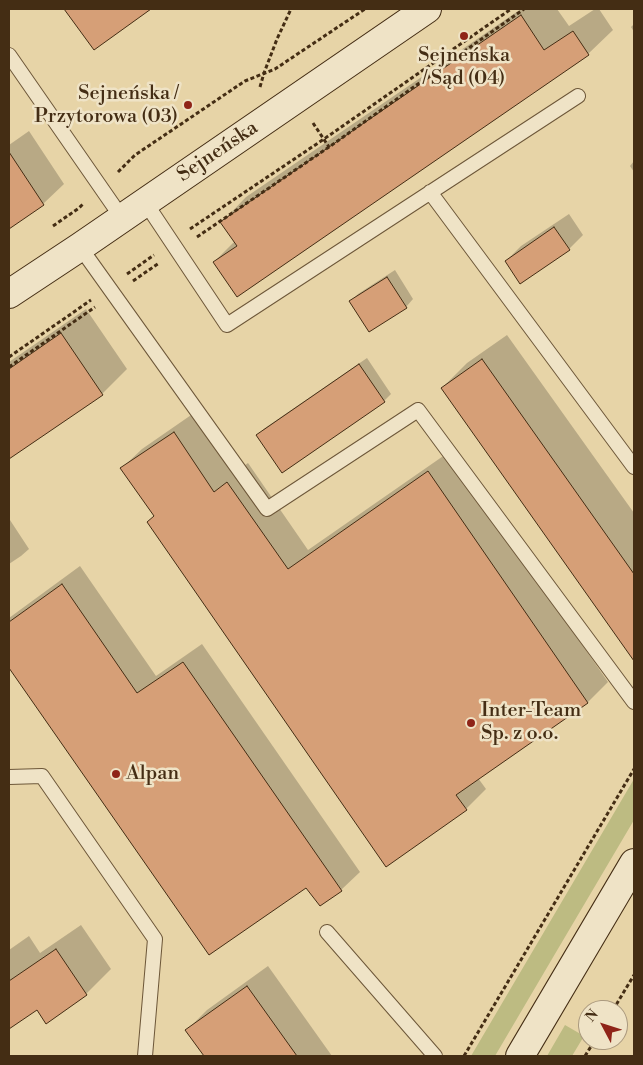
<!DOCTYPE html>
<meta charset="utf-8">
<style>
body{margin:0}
#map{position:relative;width:643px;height:1065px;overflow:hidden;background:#e7d4a7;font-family:"Libre Bodoni",serif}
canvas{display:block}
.frame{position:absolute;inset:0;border:10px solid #442d14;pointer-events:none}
.north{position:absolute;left:578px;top:1000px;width:50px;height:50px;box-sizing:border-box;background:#efe3c6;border:1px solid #ab9a7f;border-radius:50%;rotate:310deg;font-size:14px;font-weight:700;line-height:20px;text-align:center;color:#442d14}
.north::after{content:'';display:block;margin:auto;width:18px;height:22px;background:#8f2418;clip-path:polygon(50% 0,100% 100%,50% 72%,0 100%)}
</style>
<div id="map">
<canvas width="643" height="1065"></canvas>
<div class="frame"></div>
<div class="north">N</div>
</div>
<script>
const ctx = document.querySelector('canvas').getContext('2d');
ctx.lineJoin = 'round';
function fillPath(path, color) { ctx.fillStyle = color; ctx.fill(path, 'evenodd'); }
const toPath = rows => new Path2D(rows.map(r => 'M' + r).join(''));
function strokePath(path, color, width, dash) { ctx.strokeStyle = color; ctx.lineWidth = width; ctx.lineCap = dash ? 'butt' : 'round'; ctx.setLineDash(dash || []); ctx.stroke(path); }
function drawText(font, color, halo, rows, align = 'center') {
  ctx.font = font + ' "Libre Bodoni",serif'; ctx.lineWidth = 5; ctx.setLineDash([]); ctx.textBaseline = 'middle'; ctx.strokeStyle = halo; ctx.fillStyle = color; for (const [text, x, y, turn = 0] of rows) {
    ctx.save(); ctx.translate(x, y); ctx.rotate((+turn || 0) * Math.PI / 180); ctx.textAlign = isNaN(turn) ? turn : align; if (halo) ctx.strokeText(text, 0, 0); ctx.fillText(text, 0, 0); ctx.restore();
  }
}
fillPath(toPath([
 [634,779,634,820,552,959,495,1056,471,1056],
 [565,1025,584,1036,572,1056,547,1056]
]), '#bdbb82');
fillPath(toPath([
 [65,9,149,9,94,49],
 [521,9,557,9,569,26,595,9,599,9,613,30,588,54,237,295,214,262,235,241,222,222,246,197],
 [634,24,634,32,631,27],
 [29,131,64,184,43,204,9,227,9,145],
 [634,161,634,172,630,166],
 [569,214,583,235,569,249,506,261,521,246],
 [395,270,413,299,406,307,351,301,358,294],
 [86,309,127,369,102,394,9,457,9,362],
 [507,335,634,513,634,658,442,388,467,363],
 [367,358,391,394,384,401,257,435,265,428],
 [194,413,234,473,248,463,308,550,449,452,608,682,588,702,478,778,486,789,466,809,386,865,155,515,122,468,142,449],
 [9,520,10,520,29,549,21,556,9,564],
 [80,566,156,676,202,644,360,872,341,890,320,905,307,886,209,953,9,666,9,618],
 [81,925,111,969,86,994,37,1009,9,1028,9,950,29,936,40,953],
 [268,966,332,1056,205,1056,187,1030,207,1010]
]), '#0003');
const building = toPath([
 [64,9,151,9,94,50,64,9],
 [521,15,544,50,573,31,589,55,237,297,213,262,237,246,220,222,521,15],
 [9,152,44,205,9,229,9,152],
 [554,227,570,250,520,284,505,261,554,227],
 [387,277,407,308,369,332,349,301,387,277],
 [61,333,103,395,9,459,9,369,61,333],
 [482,359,634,574,634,661,441,388,482,359],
 [359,364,385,402,282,473,256,435,359,364],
 [174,432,214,492,227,482,288,569,428,471,588,703,456,795,467,810,386,867,147,522,154,516,120,468,174,432],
 [62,584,137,693,183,662,342,891,320,906,306,888,209,955,9,668,9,622,62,584],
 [56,949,87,995,46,1024,37,1010,9,1029,9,981,56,949],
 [247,986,297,1056,204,1056,185,1030,247,986]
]);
fillPath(building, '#d69f77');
strokePath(building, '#442d14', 1);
const lane = toPath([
 [9,55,122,218],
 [430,192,634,467],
 [145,202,227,325,578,96],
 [80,247,267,509,418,410,634,702],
 [9,777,42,776,155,939,145,1056],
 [327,932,435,1056]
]);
const secondary = toPath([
 [9,294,80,247,427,9],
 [520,1056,634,863]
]);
strokePath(lane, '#6d5739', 16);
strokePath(secondary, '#442d14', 30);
strokePath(toPath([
 [260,87,264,73,277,39,291,9],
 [313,123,329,147],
 [118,172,135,155,245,81,275,69,365,9],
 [53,226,79,208,84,203],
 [190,229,324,139,511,9],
 [197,237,329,147,524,9],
 [127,274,154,255],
 [133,281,159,263],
 [9,357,91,300],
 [9,367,95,307],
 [613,1010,634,975],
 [464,1056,634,769],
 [585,1056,595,1040]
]), '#442d14', 3, [4, 2.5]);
strokePath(lane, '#efe3c6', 14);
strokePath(secondary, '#efe3c6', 28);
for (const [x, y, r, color] of [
 [464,36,5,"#8f2418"],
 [188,105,5,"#8f2418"],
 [471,723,5,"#8f2418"],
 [116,774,5,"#8f2418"]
]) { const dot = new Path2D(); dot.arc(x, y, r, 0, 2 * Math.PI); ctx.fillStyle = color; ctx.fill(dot); strokePath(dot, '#efe3c6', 2); }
drawText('20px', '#442d14', '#efe3c6', [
 ["Sejneńska",464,56,"center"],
 ["/ Sąd (04)",464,79,"center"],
 ["Sejneńska /",178,94,"right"],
 ["Przytorowa (03)",178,117,"right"],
 ["Inter-Team",481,711],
 ["Sp. z o.o.",481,734],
 ["Alpan",126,774]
], 'left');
drawText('20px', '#442d14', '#efe3c6', [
 ["Sejneńska",218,152,-34]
]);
</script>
